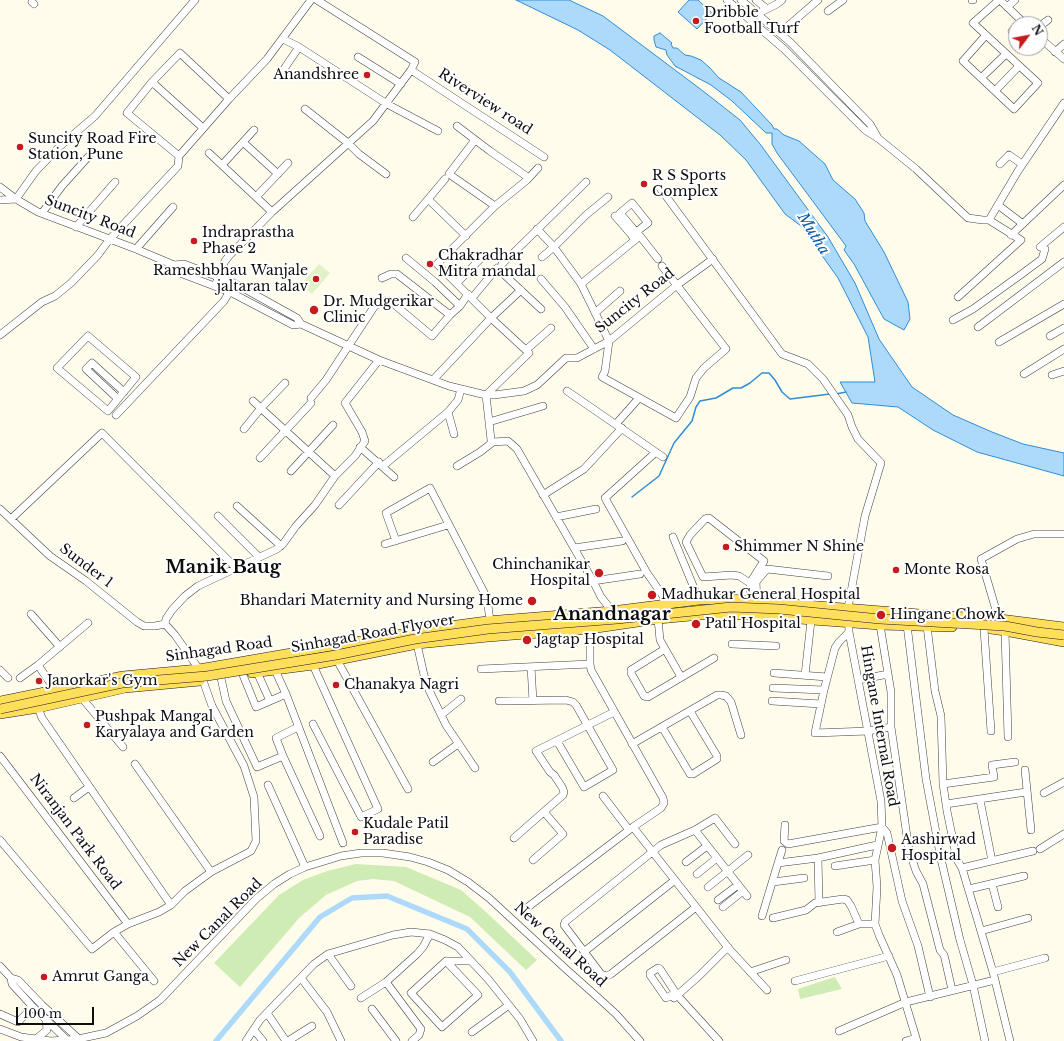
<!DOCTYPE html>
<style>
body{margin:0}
#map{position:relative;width:1064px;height:1041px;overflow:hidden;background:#fffcec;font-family:"Libre Baskerville",serif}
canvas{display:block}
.north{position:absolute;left:1008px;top:16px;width:40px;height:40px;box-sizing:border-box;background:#fff;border:1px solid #9e9e9e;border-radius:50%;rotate:58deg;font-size:11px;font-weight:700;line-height:16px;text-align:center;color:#0d0d0d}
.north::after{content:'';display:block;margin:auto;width:14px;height:18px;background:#c61b1d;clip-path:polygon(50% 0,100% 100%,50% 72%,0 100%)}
.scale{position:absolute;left:16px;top:1007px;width:78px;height:18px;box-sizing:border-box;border:2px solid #0d0d0d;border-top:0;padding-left:5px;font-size:12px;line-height:14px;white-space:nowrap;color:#0d0d0d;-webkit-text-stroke:3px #fff;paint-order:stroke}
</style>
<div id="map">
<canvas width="1064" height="1041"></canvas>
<div class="north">N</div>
<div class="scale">100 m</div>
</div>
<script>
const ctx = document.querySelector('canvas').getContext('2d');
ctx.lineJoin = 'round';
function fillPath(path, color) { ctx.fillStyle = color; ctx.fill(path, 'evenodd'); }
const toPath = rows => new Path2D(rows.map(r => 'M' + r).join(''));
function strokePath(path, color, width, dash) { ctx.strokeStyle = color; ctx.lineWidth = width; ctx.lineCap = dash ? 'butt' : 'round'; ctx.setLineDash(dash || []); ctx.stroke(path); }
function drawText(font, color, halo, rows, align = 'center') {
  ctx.font = font + ' "Libre Baskerville",serif'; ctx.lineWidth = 4; ctx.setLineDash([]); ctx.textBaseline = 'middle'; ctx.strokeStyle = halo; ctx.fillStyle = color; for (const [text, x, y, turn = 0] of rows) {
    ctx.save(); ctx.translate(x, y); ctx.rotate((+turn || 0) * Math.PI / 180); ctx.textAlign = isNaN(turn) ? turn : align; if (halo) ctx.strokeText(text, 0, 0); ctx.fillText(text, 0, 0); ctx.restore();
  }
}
fillPath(toPath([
 [356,864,406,867,461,890,486,912,537,960,526,970,470,917,394,881,373,879,357,881,326,895,299,918,240,987,214,963,279,895,303,880,327,871],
 [835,977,842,989,800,999,798,989]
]), '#ceecb3');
fillPath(toPath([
 [319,264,330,273,312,294,301,284]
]), '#e1f3c6');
const water = toPath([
 [516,0,569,0,603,16,703,91,740,120,760,144,828,237,855,283,879,339,912,387,953,415,992,432,1023,444,1064,453,1064,476,977,452,933,430,898,407,852,403,840,382,875,382,868,337,838,278,801,226,785,214,746,160,720,135,610,50,578,30,516,0],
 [689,0,698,0,712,13,697,29,678,12,689,0],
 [660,33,672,43,671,44,673,48,677,48,685,55,691,56,701,60,710,68,719,78,741,92,772,125,774,129,777,129,784,135,799,141,825,164,833,180,855,199,864,213,865,221,884,252,908,302,910,319,904,330,884,319,854,264,844,250,846,246,777,153,772,144,772,133,766,133,732,101,711,85,675,66,667,55,666,50,656,47,654,40,654,36,660,33]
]);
fillPath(water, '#addafa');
strokePath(water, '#2f8dd6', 1);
strokePath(toPath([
 [836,394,846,392],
 [632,497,659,476,674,443,692,421,696,407,700,401,716,398,733,388,741,388,750,383,762,373,769,373,775,380,782,392,790,399,830,394]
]), '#2f8dd6', 1.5);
strokePath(toPath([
 [216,1041,320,917,352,898,387,896,467,929,510,972,561,1041]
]), '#addafa', 5.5);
const minor = toPath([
 [727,0,784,49,865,130,879,139,916,169,968,218,983,220,989,220,1021,240,958,297],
 [741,0,790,42,827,80,870,124,878,138],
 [756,0,767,9],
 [972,0,973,0],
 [1000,0,1025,24],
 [32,2,34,4],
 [1007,7,1015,0],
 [828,11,843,0],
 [757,14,777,4,782,0],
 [1040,26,1048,20],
 [787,27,818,0],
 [1012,31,1016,27],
 [986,35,963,61,1014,109,1038,83,973,23,999,0],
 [1040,38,1064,59],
 [283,39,299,47,387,104,438,131],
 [1055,52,1064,44],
 [358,57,401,84],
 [284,69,299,47],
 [411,70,544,157],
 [981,78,1006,54],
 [152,82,203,128],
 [995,91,1019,66],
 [305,109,348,143,359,154,386,174],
 [457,126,490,151,529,178],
 [475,140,449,174,495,206],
 [244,143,278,174],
 [209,153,272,212],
 [179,156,229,99,267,59,311,0],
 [1000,164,1009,155,1022,164],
 [222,165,254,130],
 [0,187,16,199,38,212,136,249,174,265,184,264,234,283,297,318,301,324],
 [660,188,782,354,808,364,823,379,848,415,852,427,858,439,881,463,865,516,848,608,849,632,881,801,882,827,875,860,877,887,875,924,879,935,897,975,917,1041],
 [256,197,288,163],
 [16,199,36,171,59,147,95,116,195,0],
 [428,199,466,236],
 [0,200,16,199],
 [998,205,1023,224],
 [42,213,62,186,89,156],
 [615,216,635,239],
 [413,217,445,179],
 [989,220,1018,171,1064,103],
 [76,227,115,182],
 [537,229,554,247,581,284,609,341],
 [1011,235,1064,185],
 [632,236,636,232,648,223,632,203,620,213,636,232],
 [1040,247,1064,227],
 [136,249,173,207],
 [542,257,554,247,586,215,608,197],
 [406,258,435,282,460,306,468,294],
 [502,264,586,182],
 [174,265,180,273,230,292,293,325,301,324,379,360,449,386,486,395,494,395,524,391,537,385,566,358,577,358,609,341,677,285,713,259],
 [382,278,391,274,397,274,450,315],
 [541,279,565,307,594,349],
 [457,283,484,255],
 [581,284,640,236,658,259],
 [215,286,225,261,229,256,272,212,373,121,411,70,415,62,317,0],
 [472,298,497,268,541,309],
 [595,313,620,291],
 [953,320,973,309,1019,276,1042,259,1045,249],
 [978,327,1064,262],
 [0,335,42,302,55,296,71,283,98,255,109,240,178,166,179,156,127,113,152,82,180,53,229,99],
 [88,336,136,377,108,411,57,368,88,336],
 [1050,336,1064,328],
 [609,341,605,371,602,377,676,418,690,397,696,378,704,368,726,349,662,266],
 [999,342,1064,304],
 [526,350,551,328],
 [1024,374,1064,349],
 [1052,375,1064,371],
 [433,380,491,318,521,290],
 [567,391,663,457],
 [486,395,529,353,491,318,437,264,495,206,527,180,538,168],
 [486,395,491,440,493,442,508,441,517,449,593,581,601,597,612,611,612,615],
 [311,398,326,380,374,307,380,302,389,300,432,336,450,315,460,306],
 [118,399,86,369,92,363,124,392],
 [253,401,335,476],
 [448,412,454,434],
 [116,415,224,301,231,289],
 [489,422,543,406],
 [616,424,639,398],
 [244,429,261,408,285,383],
 [360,447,394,477],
 [656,452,605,498,647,573,663,596,665,604],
 [260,458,311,403],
 [383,466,448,412,458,400,461,389],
 [457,466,480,452,493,442],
 [291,471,333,425],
 [543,495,584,469,622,428],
 [339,505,379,462],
 [237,506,281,546],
 [0,509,50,556,86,581,137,622,144,626,155,626,165,624],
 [218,516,259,557],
 [556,517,596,509],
 [11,519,102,433,236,568],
 [673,537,699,600],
 [396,541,386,513,430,488,487,598,490,621],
 [385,544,448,525],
 [574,548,622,541],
 [593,581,640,574],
 [750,600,750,583,764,561,709,518,705,519,690,535,686,542,703,577,732,575,739,576,750,583],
 [757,601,756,582,767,569,828,576],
 [31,614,60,647],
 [994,618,996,610,981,559,1017,539,1034,534,1064,534],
 [658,619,660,640,681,677],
 [880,625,891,692,891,727],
 [907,625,926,779,941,859,960,940,973,985,985,1041],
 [927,626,935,691,941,716,943,784,947,811,957,860,962,868,977,918,993,972,1010,1041],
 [984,629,991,731],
 [1005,631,1008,737],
 [849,632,839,642,835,648,824,690,815,733,868,731,891,727,909,850,916,871,923,884,940,950,944,955,945,959,952,990],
 [417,644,424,675,429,690,446,725,475,768],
 [732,644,776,646],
 [665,649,631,670,631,673,644,696,648,697,714,658],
 [337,660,408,789],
 [38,665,55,690],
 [531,667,533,701],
 [481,669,590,664],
 [0,670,8,678],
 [275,670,286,694,343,843],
 [257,672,270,701],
 [774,673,827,677],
 [243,675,256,707,286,694],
 [805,675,811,621],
 [20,678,38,665,88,623],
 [221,678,226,701,257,767,283,756,320,836],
 [858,680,888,674],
 [773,688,824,690],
 [81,697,123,747],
 [499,701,566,700,573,702,576,705,613,770,584,787,557,741],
 [772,701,821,704],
 [38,708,42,718,171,905],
 [441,715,461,699],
 [313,724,361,817,378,809,313,665],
 [662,727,690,774,693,774,717,759,717,756,690,711],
 [632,744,717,695,721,695,726,696,731,702,741,735],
 [0,756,128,924],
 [283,756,276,738,298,727],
 [433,762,458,744],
 [135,764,211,872],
 [1025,770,1031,830],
 [943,784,994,777,992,765,1015,762],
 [268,785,305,867],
 [1044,793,1064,782],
 [603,796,629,830],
 [74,798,89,787],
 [980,800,992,861],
 [946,804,1026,792],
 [785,825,784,841,788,844,882,827,887,833,902,901,918,946,930,997],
 [633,827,730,950,767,990],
 [695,830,715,818,735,844],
 [514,838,563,795,564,792,562,787,554,775,550,772,536,751,614,712],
 [0,840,92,949,114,932,128,924,159,912,171,905,185,891,211,872,251,851,256,841,254,797,244,766,212,706,199,669,175,635,165,624,166,619,172,610,185,596,198,586,277,549,283,544,296,526,315,505,335,476,355,456,365,441,362,432,345,403,379,360],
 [1040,849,1064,834],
 [818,858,819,903],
 [533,860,563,834,544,812],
 [686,862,707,846],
 [778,863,782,850],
 [835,866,875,860],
 [962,868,1033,851],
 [697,874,717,858],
 [773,882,804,878],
 [992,884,998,907],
 [708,887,748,855],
 [969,889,1024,876],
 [718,900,738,885],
 [696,907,611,974,607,976,601,974,564,925,565,922,661,845,695,830,747,896],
 [723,907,743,891],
 [524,910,633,827,661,808,664,803,663,798,591,670,590,664,590,625],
 [762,916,778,863,818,858,877,845],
 [773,918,806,910,815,903,843,899,847,900,851,906,859,924],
 [981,931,1028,918],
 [114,932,154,981],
 [837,932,859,924,875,924],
 [585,951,675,880],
 [328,954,351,986],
 [446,961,478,995,442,1027,411,993,446,961,471,961],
 [0,966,11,978,18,980,42,1005,80,1040],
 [750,972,786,960],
 [993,972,1045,958],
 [11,978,12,984,33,1007,68,1041],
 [301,978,327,1012,341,1041],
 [795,981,889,956],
 [676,993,666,998,650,975,650,973,658,968,660,969,677,995,719,1041],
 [361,998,386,982],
 [674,998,699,976,728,947],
 [372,1009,396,1041],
 [267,1013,286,1041],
 [0,1014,18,1022,33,1007],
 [0,1029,21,1037,51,1041,78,1039,106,1033,137,1016,160,1000,256,899,274,884,290,874,305,867,341,856,361,853,383,853,410,857,428,862,448,870,468,882,489,898,567,970,594,994,616,1014,640,1041],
 [254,1030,263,1041],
 [839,1031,906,1002,995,980],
 [472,1032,509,1005],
 [36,1039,47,1030,46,1019],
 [246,1041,260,1020,314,964,328,954,393,935,411,932,430,934,445,940,458,947,488,979,520,1019,533,1041],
 [288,1041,312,1026],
 [412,1041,419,1035,421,1029,386,982,417,954,423,947,430,934],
 [906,1041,916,1038]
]);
const major = toPath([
 [991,629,1005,631,1064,642],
 [252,673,313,665,417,644,488,637,590,629,658,619,701,615,746,615,880,625,952,627],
 [0,701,123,676,199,669,442,627,487,621,612,611,699,600,730,599,945,616,992,618,1064,627],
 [0,714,38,708,125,688,200,681]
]);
strokePath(minor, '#404040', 8);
strokePath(major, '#1e1e1e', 10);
strokePath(minor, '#fff', 7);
strokePath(major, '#ffde5c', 9);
const majorBridge = toPath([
 [0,709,122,683,207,676,262,667,336,655,415,639,488,629,617,619,731,607,779,609,880,619,1005,626,1037,632,1064,635]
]);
strokePath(majorBridge, '#1e1e1e', 10, []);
strokePath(majorBridge, '#ffde5c', 9);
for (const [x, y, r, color] of [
 [696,21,4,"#c61b1d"],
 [367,75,4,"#c61b1d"],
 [20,147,4,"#c61b1d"],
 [644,184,4,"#c61b1d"],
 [194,241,4,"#c61b1d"],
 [430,264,4,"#c61b1d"],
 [316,279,4,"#c61b1d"],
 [314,310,5,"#c61b1d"],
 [726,547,4,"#c61b1d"],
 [896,570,4,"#c61b1d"],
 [599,573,5,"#c61b1d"],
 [652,595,5,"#c61b1d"],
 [532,601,5,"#c61b1d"],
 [881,615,5,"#c61b1d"],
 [696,624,5,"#c61b1d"],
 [527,640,5,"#c61b1d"],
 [39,681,4,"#c61b1d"],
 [336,685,4,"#c61b1d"],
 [87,725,4,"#c61b1d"],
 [355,832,4,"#c61b1d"],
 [892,848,5,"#c61b1d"],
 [44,977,4,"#c61b1d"]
]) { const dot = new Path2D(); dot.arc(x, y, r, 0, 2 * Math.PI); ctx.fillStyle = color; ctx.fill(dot); strokePath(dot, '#fff', 1.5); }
drawText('14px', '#0d0d0d', '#fff', [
 ["Dribble",704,13],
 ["Football Turf",704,29],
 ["Anandshree",359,75,"right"],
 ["Suncity Road Fire",28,139],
 ["Station, Pune",28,155],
 ["R S Sports",652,176],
 ["Complex",652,192],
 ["Indraprastha",202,233],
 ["Phase 2",202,249],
 ["Chakradhar",438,256],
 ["Mitra mandal",438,272],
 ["Rameshbhau Wanjale",308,271,"right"],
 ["jaltaran talav",308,287,"right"],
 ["Dr. Mudgerikar",323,302],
 ["Clinic",323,318],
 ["Shimmer N Shine",734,547],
 ["Chinchanikar",590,565,"right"],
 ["Hospital",590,581,"right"],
 ["Monte Rosa",904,570],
 ["Madhukar General Hospital",661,595],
 ["Bhandari Maternity and Nursing Home",523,601,"right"],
 ["Hingane Chowk",890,615],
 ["Patil Hospital",705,624],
 ["Jagtap Hospital",536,640],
 ["Janorkar's Gym",47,681],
 ["Chanakya Nagri",344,685],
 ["Pushpak Mangal",95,717],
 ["Karyalaya and Garden",95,733],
 ["Kudale Patil",363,824],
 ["Paradise",363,840],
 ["Aashirwad",901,840],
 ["Hospital",901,856],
 ["Amrut Ganga",52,977]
], 'left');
drawText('14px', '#0d0d0d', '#fff', [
 ["Riverview road",485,102,33],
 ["Suncity Road",90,217,21],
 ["Suncity Road",635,301,-38],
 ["Sunder 1",86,566,37],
 ["Sinhagad Road Flyover",373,634,-10],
 ["Sinhagad Road",219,650,-8],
 ["Hingane Internal Road",879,726,80],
 ["Niranjan Park Road",75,832,53],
 ["New Canal Road",218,923,-45],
 ["New Canal Road",560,945,42]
]);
drawText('italic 15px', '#0e5ea6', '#fff', [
 ["Mutha",813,234,58]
]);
drawText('bold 18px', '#0d0d0d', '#fff', [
 ["Manik Baug",223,568],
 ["Anandnagar",612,615]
]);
</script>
